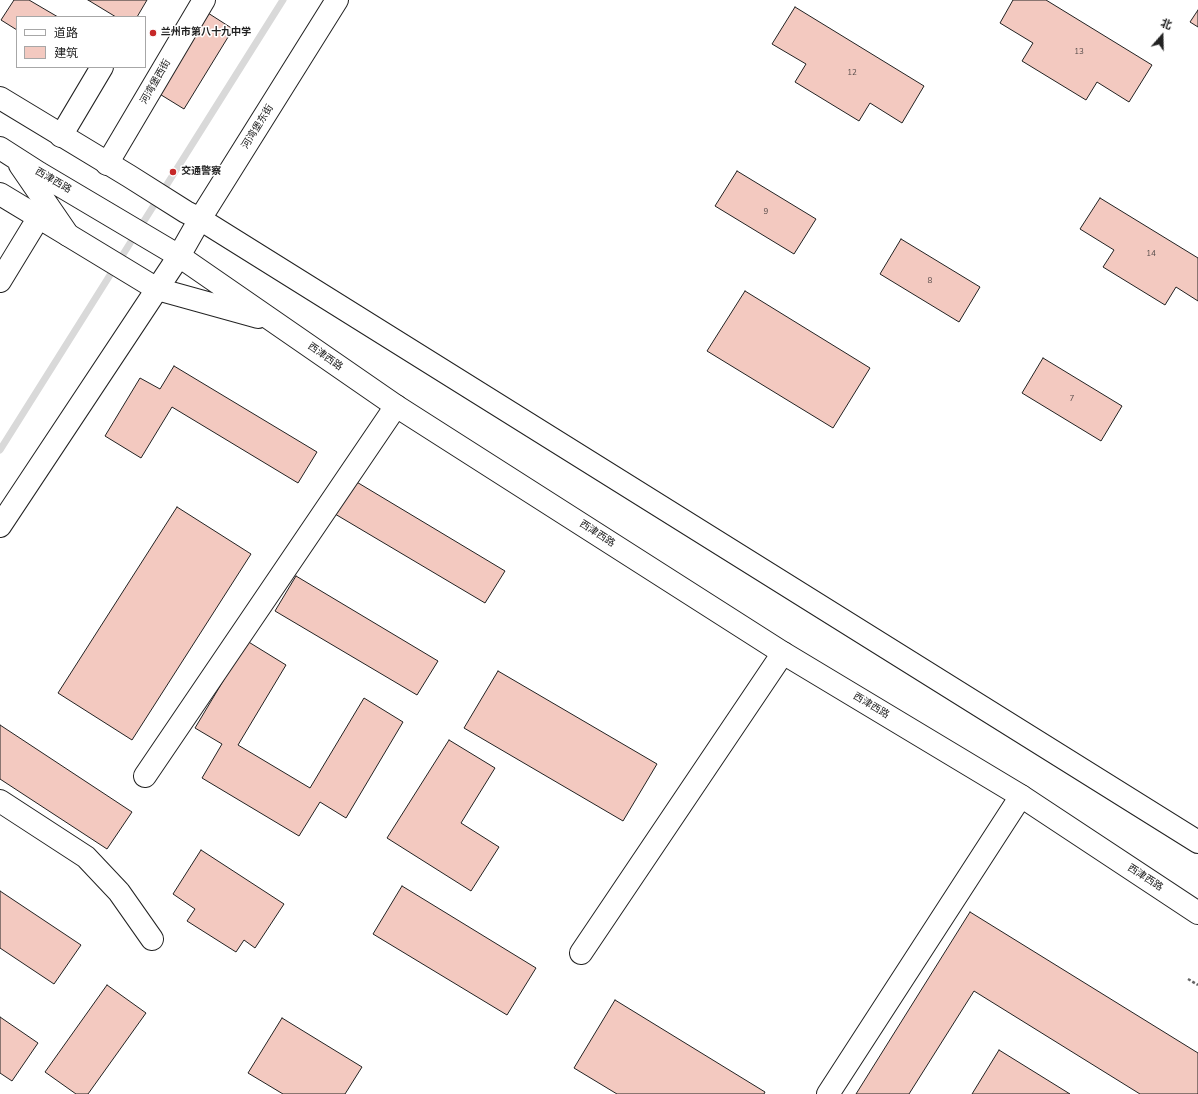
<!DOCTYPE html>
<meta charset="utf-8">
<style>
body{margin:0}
#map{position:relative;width:1198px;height:1094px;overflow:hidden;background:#fff;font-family:"Nunito Sans","Noto Sans SC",sans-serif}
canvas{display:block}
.legend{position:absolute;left:16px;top:16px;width:130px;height:52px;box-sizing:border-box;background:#fff;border:1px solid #a7a7a7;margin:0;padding:5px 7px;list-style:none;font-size:12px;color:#222}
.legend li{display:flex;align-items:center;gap:8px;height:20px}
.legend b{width:20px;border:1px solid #a7a7a7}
.north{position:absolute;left:1142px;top:16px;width:40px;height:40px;-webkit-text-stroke:3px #fff;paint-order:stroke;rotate:20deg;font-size:11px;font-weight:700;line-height:16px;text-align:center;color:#222}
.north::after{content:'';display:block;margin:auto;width:14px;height:18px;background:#222;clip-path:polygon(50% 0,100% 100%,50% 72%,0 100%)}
</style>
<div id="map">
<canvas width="1198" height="1094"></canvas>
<ul class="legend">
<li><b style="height:5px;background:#fff"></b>道路</li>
<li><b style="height:11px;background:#f3c9c0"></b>建筑</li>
</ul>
<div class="north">北</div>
</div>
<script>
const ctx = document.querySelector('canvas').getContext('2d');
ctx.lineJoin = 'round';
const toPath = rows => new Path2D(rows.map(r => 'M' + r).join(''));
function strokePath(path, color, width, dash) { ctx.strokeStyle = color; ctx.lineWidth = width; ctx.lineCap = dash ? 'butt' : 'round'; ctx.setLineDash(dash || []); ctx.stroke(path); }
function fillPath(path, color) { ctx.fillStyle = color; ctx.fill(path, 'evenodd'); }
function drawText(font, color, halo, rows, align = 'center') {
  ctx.font = font + ' "Nunito Sans","Noto Sans SC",sans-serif'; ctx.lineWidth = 3; ctx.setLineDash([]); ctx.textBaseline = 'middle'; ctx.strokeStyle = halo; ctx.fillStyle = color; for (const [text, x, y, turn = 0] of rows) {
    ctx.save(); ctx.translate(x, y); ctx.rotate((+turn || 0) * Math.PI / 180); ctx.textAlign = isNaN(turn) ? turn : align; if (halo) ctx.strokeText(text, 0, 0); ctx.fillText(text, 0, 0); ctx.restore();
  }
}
strokePath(toPath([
 [0,450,283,0]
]), '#d9d9d9', 7);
const building = toPath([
 [14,0,29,0,58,17,17,17,17,30,1,20,14,0],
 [88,0,147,0,137,17,116,17,88,0],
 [1013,0,1046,0,1152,65,1129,102,1097,82,1086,100,1022,61,1033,43,1000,23,1013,0],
 [795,7,924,86,902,123,870,103,859,121,795,82,806,64,772,44,795,7],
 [1198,10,1198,27,1190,22,1198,10],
 [208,13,233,29,184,109,158,93,208,13],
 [737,171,816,219,794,254,715,206,737,171],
 [1100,198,1198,258,1198,301,1176,287,1165,305,1103,267,1114,250,1080,229,1100,198],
 [901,239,980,287,959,322,880,274,901,239],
 [745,291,870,368,833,428,707,351,745,291],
 [1043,358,1122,406,1101,441,1022,393,1043,358],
 [174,366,317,452,298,483,172,407,141,458,105,436,140,378,160,389,174,366],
 [350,478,505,571,485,603,330,511,350,478],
 [177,507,251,554,132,740,58,693,177,507],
 [296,576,438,661,417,695,275,611,296,576],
 [247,641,286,665,238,745,310,788,364,698,403,722,346,818,320,802,299,836,202,778,222,744,195,728,247,641],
 [498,671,657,764,623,821,464,728,498,671],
 [0,725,132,812,107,849,0,779,0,725],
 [449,740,495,768,461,823,499,847,471,891,387,838,449,740],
 [201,850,284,904,255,948,244,940,236,952,187,921,195,909,173,894,201,850],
 [402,886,536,968,507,1015,373,934,402,886],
 [0,891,81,945,54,984,0,948,0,891],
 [970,912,1198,1053,1198,1094,1140,1094,974,991,909,1094,856,1094,970,912],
 [107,985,146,1013,88,1094,76,1094,45,1072,107,985],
 [615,1000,765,1092,764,1094,617,1094,574,1068,615,1000],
 [0,1017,38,1043,12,1081,0,1073,0,1017],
 [282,1018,362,1067,345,1094,283,1094,248,1073,282,1018],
 [999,1050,1070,1094,972,1094,999,1050]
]);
fillPath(building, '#f3c9c0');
strokePath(building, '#222', 1);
const minor = toPath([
 [61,136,102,67],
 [107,164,204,0],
 [0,194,68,235],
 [0,281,39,217],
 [0,526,179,256,200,219,337,0],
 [145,776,396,406],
 [0,801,86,857,119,892,152,939],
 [581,953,783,653],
 [828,1094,1021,796]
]);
const major = toPath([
 [0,98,129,176,186,212,200,219,1198,842],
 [0,148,39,173,179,256,396,406,783,653,1021,796,1198,913],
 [20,165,68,235,157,289,258,317]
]);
strokePath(minor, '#222', 24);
strokePath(major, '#222', 24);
strokePath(toPath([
 [1188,979,1198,985]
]), '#646464', 2.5, [3, 2]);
strokePath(minor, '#fff', 22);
strokePath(major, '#fff', 22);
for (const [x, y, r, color] of [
 [153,33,4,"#c62828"],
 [173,172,4,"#c62828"]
]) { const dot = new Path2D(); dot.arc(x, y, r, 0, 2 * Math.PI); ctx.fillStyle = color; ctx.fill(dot); strokePath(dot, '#fff', 1.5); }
drawText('8px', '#564c4a', null, [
 ["13",1079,52],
 ["12",852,73],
 ["9",766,212],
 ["14",1151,254],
 ["8",930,281],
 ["7",1072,399]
]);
drawText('bold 10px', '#222', '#fff', [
 ["兰州市第八十九中学",161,33],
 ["交通警察",181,172]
], 'left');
drawText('10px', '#222', '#fff', [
 ["河湾堡西街",156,82,-60],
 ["河湾堡东街",258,127,-58],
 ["西津西路",53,181,30],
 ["西津西路",325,357,35],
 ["西津西路",597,534,33],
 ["西津西路",871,706,31],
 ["西津西路",1145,878,33]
]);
</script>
